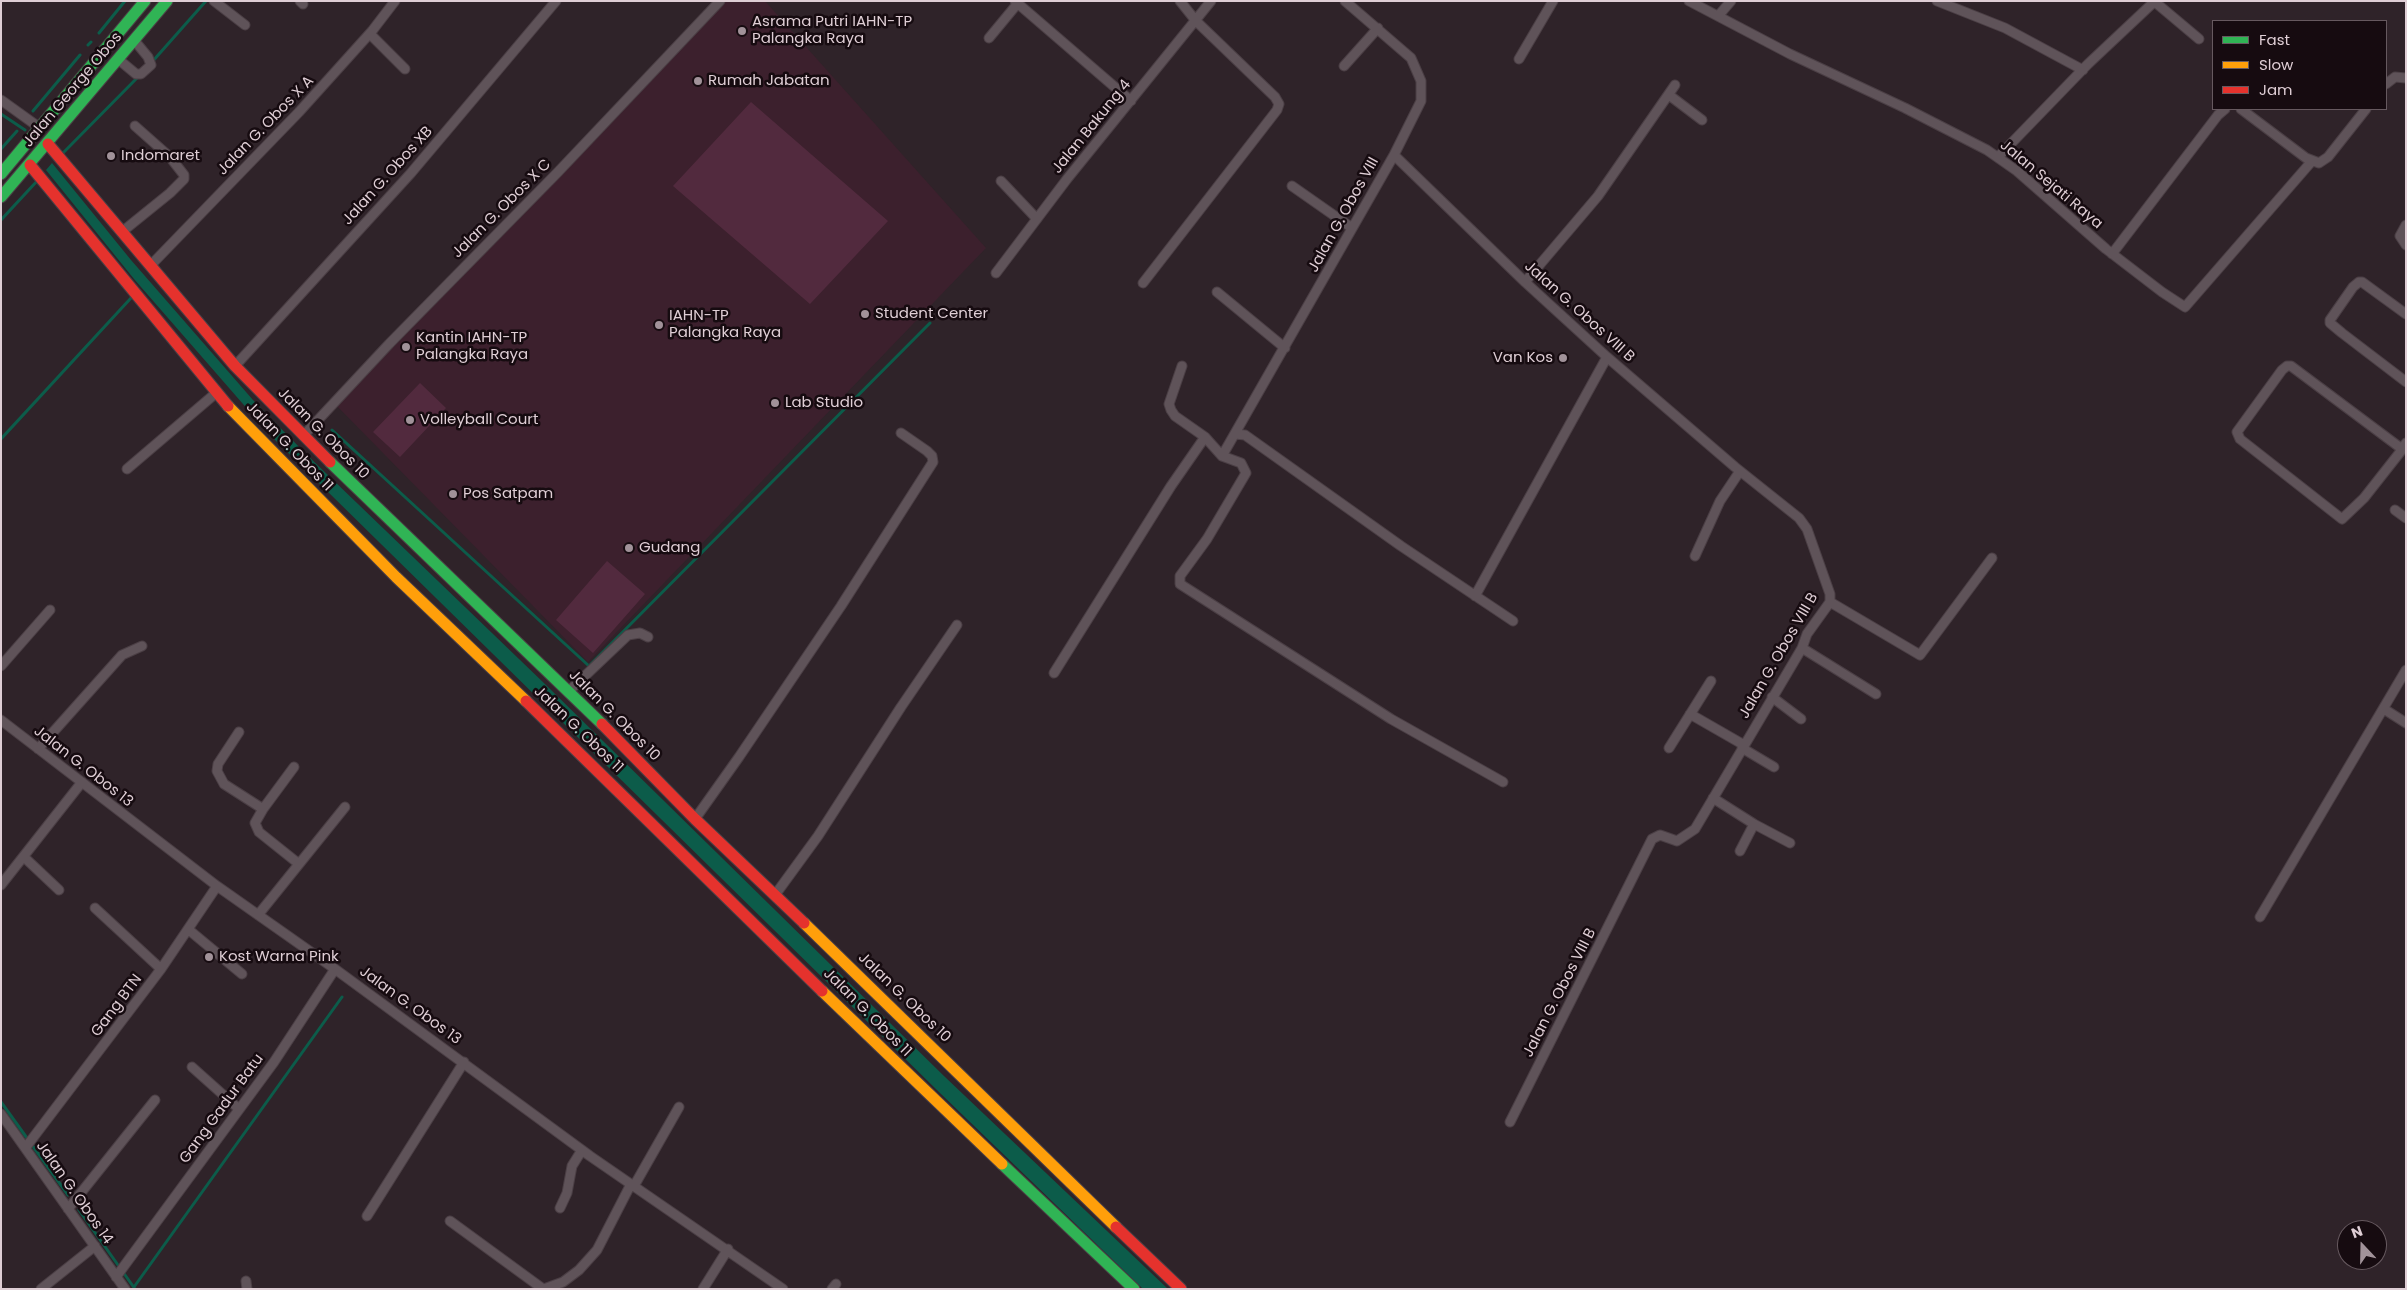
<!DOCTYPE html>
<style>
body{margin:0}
#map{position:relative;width:2407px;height:1290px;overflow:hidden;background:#2f2329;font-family:Poppins,sans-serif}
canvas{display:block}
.frame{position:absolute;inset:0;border:2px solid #dfced5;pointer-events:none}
.legend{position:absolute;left:2212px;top:20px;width:175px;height:90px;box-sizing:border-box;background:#160b10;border:1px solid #66595f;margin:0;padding:6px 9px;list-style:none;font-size:15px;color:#dfced5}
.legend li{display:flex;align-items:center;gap:10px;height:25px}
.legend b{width:25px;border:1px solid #66595f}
.north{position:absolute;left:2337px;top:1220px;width:50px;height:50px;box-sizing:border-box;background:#160b10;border:1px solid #66595f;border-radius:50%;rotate:339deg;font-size:14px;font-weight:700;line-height:20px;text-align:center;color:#dfced5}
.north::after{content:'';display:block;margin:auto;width:18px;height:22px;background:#a19299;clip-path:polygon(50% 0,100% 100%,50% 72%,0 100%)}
</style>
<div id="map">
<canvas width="2407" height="1290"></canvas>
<div class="frame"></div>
<ul class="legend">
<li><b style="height:6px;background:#30b455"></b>Fast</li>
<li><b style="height:6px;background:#ff9f0a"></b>Slow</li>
<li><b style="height:6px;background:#e5322d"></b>Jam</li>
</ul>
<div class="north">N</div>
</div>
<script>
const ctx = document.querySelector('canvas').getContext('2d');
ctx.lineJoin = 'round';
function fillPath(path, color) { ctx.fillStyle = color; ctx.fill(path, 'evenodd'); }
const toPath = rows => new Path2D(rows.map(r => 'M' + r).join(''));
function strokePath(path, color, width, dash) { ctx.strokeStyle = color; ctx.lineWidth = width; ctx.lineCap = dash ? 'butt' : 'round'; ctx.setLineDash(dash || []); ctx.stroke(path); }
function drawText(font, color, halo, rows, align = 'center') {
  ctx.font = font + ' Poppins,sans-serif'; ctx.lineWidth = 5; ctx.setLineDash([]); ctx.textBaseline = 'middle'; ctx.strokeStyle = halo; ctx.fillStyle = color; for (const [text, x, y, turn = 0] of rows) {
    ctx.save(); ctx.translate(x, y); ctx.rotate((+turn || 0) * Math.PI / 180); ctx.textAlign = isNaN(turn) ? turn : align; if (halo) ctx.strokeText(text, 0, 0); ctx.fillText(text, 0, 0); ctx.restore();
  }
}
fillPath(toPath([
 [717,1,765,1,986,248,588,662,333,402]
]), '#3c202d');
fillPath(toPath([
 [751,102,888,221,810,304,673,186],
 [420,383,446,408,400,457,373,432],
 [607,561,645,594,593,653,556,620]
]), '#522a3e');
fillPath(toPath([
 [52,163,131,260,253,400,304,452,546,685,944,1076,1168,1289,1143,1289,941,1094,270,435,134,279,46,170]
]), '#0c5c4a');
strokePath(toPath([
 [99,33,125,1],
 [88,45,91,42],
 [152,62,206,1],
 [33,111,80,55],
 [1,114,25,130],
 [1,149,17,131],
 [61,155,139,76],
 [1,220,38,180],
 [332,430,589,666,930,323],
 [1,439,131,298],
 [1,1102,68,1195],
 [79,1210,135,1289],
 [134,1287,342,997]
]), '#0c5c4a', 3);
const street = toPath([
 [214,1,245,25],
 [300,1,303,4],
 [1015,1,1131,101],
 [1689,1,1790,54,1905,108,1987,150,2017,171,2106,249,2162,292,2185,307,2312,161],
 [1937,1,2005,28,2083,70],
 [2155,2,2199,39],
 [1719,15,1731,1],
 [370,34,405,69],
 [989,38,1018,3],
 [118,59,136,74,141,74,151,65,148,57,134,40],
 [1519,59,1553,1],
 [1344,66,1378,28],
 [2386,84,2395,77,2406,78],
 [1669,95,1702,120],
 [1,100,40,128],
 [2241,109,2306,158,2319,163,2328,157,2366,109],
 [1394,155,1525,282,1607,357,1735,467,1799,518,1807,529,1830,594,1830,602,1807,634,1802,648,1695,829,1677,841,1660,835,1652,839,1510,1122],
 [1998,157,2088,64,2155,1],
 [1001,181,1037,219],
 [1292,186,1352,228],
 [2406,225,2400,236,2406,245],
 [123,231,170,193,184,179,184,175,170,157,135,126],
 [2112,254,2218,115,2225,109],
 [151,265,299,112,372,31,395,1],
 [996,273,1067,179,1211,1],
 [1525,282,1598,196,1675,85],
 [1143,283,1277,110,1279,104,1275,97,1196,21,1180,1],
 [1217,292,1285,348],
 [2406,314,2362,282,2359,282,2353,287,2330,320,2330,323,2342,333,2406,382],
 [235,366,411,173,556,1],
 [1182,366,1169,404,1171,410,1175,416,1205,437,1222,456,1241,463,1246,473,1207,539,1180,576,1180,584,1391,719,1503,782],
 [1235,434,1245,435,1401,546,1513,621],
 [303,436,389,344,558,172,720,1],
 [2402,449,2291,366,2287,366,2282,370,2237,432,2240,439,2342,519,2364,498,2401,451,2402,449,2406,443],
 [1222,456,1394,155,1421,101,1421,81,1411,58,1345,1],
 [127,469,216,393],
 [2395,510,2406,518],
 [1695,556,1720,501,1740,471],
 [1475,596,1607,357],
 [1830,602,1920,655,1992,558],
 [1802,648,1876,694],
 [1,666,50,610],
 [1054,673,1171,486,1205,437],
 [569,691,628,635,640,633,648,637],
 [1772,697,1801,719],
 [2384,709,2406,723],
 [1690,714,1744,745],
 [1,720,217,886,335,969,590,1156,783,1289],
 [239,732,218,764,217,771,224,784,263,809],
 [1669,748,1711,681],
 [1742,748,1774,767],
 [38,749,122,655,142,646],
 [294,767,263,809,255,823,259,832,299,864],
 [1713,798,1754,824,1790,843],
 [695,819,739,757,841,606,933,462,932,456,927,451,901,433],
 [1740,851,1754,824],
 [24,857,59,890],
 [1,885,82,782],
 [775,895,818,836,901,707,957,625],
 [95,908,161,969],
 [258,915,345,807],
 [2260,917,2406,670],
 [189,930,242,974],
 [192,1067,239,1109],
 [1,1114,125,1289],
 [26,1147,161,969,217,886],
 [634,1186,679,1107],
 [560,1208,567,1193,572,1166,582,1150],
 [68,1209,155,1100],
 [367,1216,464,1062],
 [450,1221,543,1289],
 [116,1277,274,1062,335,969],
 [246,1281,247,1289],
 [41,1289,95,1246],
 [544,1289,563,1282,579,1270,597,1250,631,1184],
 [703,1289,728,1249],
 [832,1289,836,1284]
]);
const fast = toPath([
 [1,174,145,1],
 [1,197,167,1],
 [330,462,602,724],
 [1002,1164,1134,1289]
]);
const slow = toPath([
 [228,406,396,577,526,701],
 [804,923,1116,1227],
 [822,991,1002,1164]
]);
const jam = toPath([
 [48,144,235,366,330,462],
 [30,165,228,406],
 [526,701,822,991],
 [602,724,695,819,804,923],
 [1116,1227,1181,1289]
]);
strokePath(street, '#4b3f45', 11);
strokePath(fast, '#4b3f45', 13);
strokePath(slow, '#4b3f45', 13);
strokePath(jam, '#4b3f45', 13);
strokePath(street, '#5f5359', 9);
strokePath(fast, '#30b455', 11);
strokePath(slow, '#ff9f0a', 11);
strokePath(jam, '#e5322d', 11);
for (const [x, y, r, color] of [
 [742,31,5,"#a19299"],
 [698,81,5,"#a19299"],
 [111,156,5,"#a19299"],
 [865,314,5,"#a19299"],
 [659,325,5,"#a19299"],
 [406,347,5,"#a19299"],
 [1563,358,5,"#a19299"],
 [775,403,5,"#a19299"],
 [410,420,5,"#a19299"],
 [453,494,5,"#a19299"],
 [629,548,5,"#a19299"],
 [209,957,5,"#a19299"]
]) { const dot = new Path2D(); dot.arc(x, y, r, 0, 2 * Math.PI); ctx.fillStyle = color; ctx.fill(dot); strokePath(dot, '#160b10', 2); }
drawText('15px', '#dfced5', '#160b10', [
 ["Asrama Putri IAHN-TP",752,22],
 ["Palangka Raya",752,39],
 ["Rumah Jabatan",708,81],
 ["Indomaret",121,156],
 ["Student Center",875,314],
 ["IAHN-TP",669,316],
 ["Palangka Raya",669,333],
 ["Kantin IAHN-TP",416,338],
 ["Palangka Raya",416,355],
 ["Van Kos",1553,358,"right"],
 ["Lab Studio",785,403],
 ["Volleyball Court",420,420],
 ["Pos Satpam",463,494],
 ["Gudang",639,548],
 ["Kost Warna Pink",219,957]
], 'left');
drawText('15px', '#dfced5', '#160b10', [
 ["Jalan George Obos",73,90,-50],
 ["Jalan G. Obos X A",266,126,-46],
 ["Jalan Bakung 4",1092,127,-51],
 ["Jalan G. Obos XB",388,176,-48],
 ["Jalan Sejati Raya",2051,185,40],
 ["Jalan G. Obos X C",502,209,-45],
 ["Jalan G. Obos VIII",1344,215,-61],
 ["Jalan G. Obos VIII B",1579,312,42],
 ["Jalan G. Obos 10",323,434,45],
 ["Jalan G. Obos 11",289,447,46],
 ["Jalan G. Obos VIII B",1779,656,-60],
 ["Jalan G. Obos 10",614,716,45],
 ["Jalan G. Obos 11",578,730,44],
 ["Jalan G. Obos 13",83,767,38],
 ["Jalan G. Obos VIII B",1560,993,-63],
 ["Jalan G. Obos 10",904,998,44],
 ["Gang BTN",117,1006,-53],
 ["Jalan G. Obos 13",410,1006,36],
 ["Jalan G. Obos 11",867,1013,45],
 ["Gang Gadur Batu",222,1109,-54],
 ["Jalan G. Obos 14",74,1193,55]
]);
</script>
